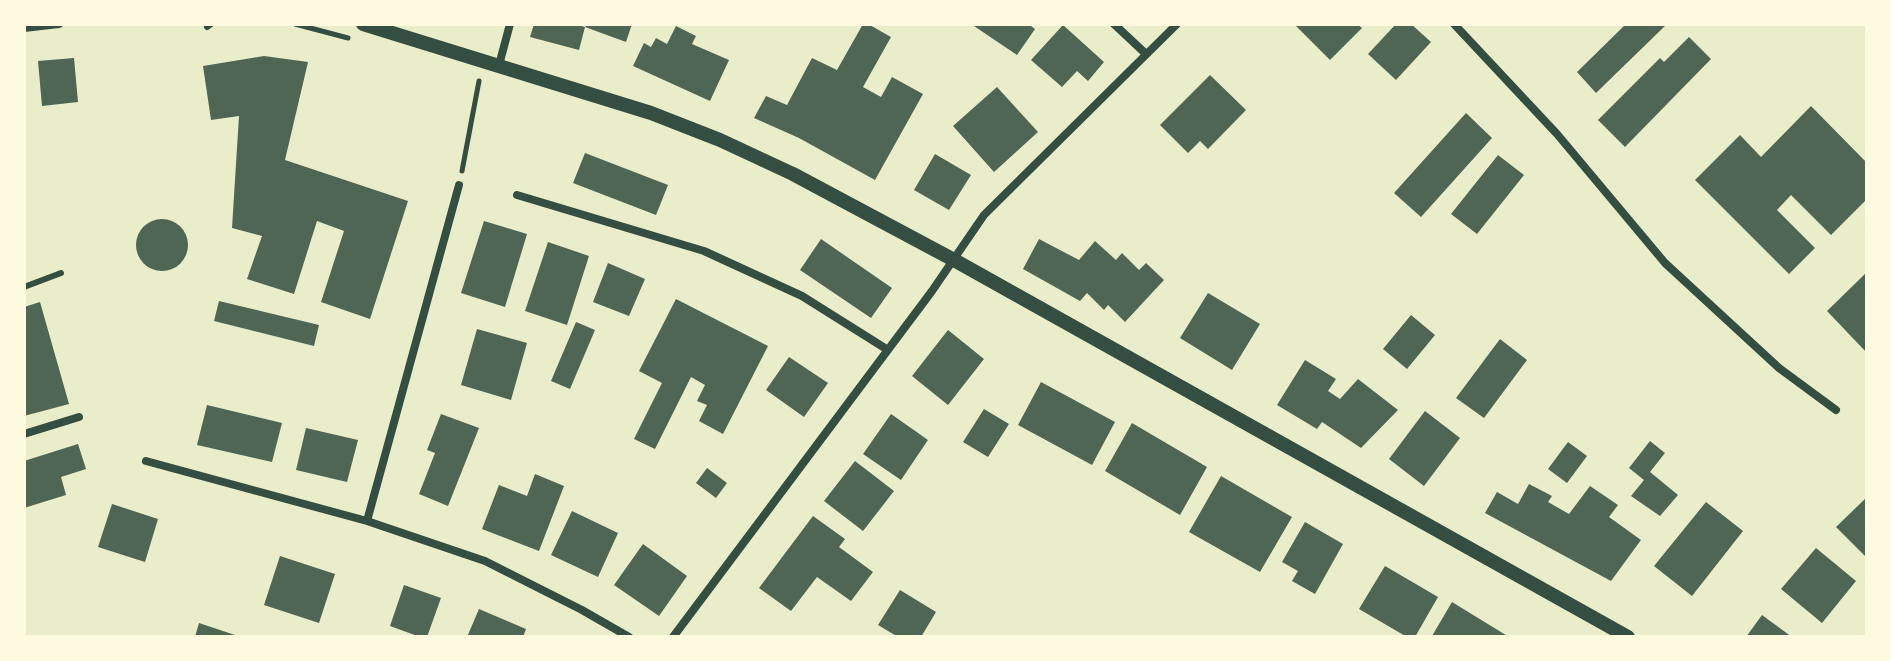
<!DOCTYPE html>
<style>
body{margin:0}
#map{position:relative;width:1891px;height:661px;overflow:hidden;background:#e9edc9;font-family:Quicksand,sans-serif}
canvas{display:block}
.frame{position:absolute;inset:0;border:26px solid #fefae0;pointer-events:none}
</style>
<div id="map">
<canvas width="1891" height="661"></canvas>
<div class="frame"></div>
</div>
<script>
const ctx = document.querySelector('canvas').getContext('2d');
ctx.lineJoin = 'round';
function fillPath(path, color) { ctx.fillStyle = color; ctx.fill(path, 'evenodd'); }
const toPath = rows => new Path2D(rows.map(r => 'M' + r).join(''));
function strokePath(path, color, width, dash) { ctx.strokeStyle = color; ctx.lineWidth = width; ctx.lineCap = dash ? 'butt' : 'round'; ctx.setLineDash(dash || []); ctx.stroke(path); }
fillPath(toPath([
 [534,24,574,24,585,27,579,50,530,37],
 [587,24,632,24,626,42,585,27],
 [863,24,868,24,891,37,863,87,881,97,892,77,923,94,875,180,799,138,754,118,766,96,787,105,812,58,837,70],
 [971,24,1028,24,1035,29,1017,55],
 [1294,24,1357,24,1362,28,1330,60],
 [1396,24,1411,24,1431,42,1396,80,1368,54],
 [1626,24,1667,24,1596,93,1577,72],
 [1063,25,1104,62,1088,81,1077,71,1062,87,1031,60],
 [676,26,696,36,692,44,729,60,710,101,633,66,644,43,651,47,656,38,667,44],
 [1689,37,1711,59,1625,147,1598,120,1660,58,1664,62],
 [264,56,308,62,285,160,408,201,370,319,321,302,344,231,317,221,294,294,247,279,262,236,232,228,239,116,211,120,203,66],
 [74,58,78,102,42,106,38,61],
 [1210,75,1246,110,1208,149,1200,141,1188,153,1160,125],
 [997,87,1038,132,994,172,953,126],
 [1811,106,1867,163,1867,199,1831,235,1791,195,1777,210,1815,248,1789,274,1695,180,1740,135,1761,157],
 [1466,113,1492,138,1421,217,1394,193],
 [585,153,668,185,656,215,573,183],
 [935,154,971,175,949,210,914,190],
 [1498,155,1524,175,1477,234,1451,214],
 '136 245a26 26 0 1 1 52 0a26 26 0 1 1-52 0Z',
 [484,221,527,234,505,307,461,293],
 [821,239,892,288,871,318,800,270],
 [1039,239,1079,260,1095,241,1116,260,1122,253,1139,270,1146,263,1164,280,1125,322,1108,305,1104,310,1087,293,1080,301,1023,269],
 [548,242,589,256,567,325,525,311],
 [608,263,645,279,629,316,593,302],
 [1867,272,1867,353,1827,311],
 [1208,293,1260,324,1232,370,1180,338],
 [676,299,768,346,723,434,699,421,707,405,697,401,705,385,691,377,655,449,634,439,662,383,639,371],
 [219,301,319,325,314,346,214,321],
 [40,302,69,404,24,416,24,307],
 [1411,315,1435,335,1407,369,1383,349],
 [576,322,595,330,570,389,551,381],
 [477,329,527,343,511,400,461,385],
 [948,330,984,359,948,405,912,376],
 [1500,339,1527,360,1484,418,1456,398],
 [789,357,828,383,804,417,766,390],
 [1305,360,1336,379,1328,391,1340,399,1358,379,1398,410,1361,448,1322,422,1317,429,1277,405],
 [1041,382,1115,422,1092,465,1018,425],
 [207,405,282,423,272,462,197,445],
 [984,409,1009,424,988,457,963,442],
 [1425,411,1460,438,1424,486,1389,459],
 [441,414,479,428,448,506,419,494,435,453,427,450],
 [891,414,928,440,901,480,863,454],
 [1132,423,1207,467,1180,515,1105,471],
 [306,428,358,440,347,482,296,470],
 [1650,441,1665,453,1650,472,1678,495,1660,516,1631,496,1644,480,1629,468],
 [1568,442,1587,456,1567,483,1548,469],
 [78,444,86,469,61,477,66,495,24,508,24,461],
 [855,461,894,491,863,531,824,501],
 [707,468,727,483,716,498,696,483],
 [535,474,564,486,539,551,482,529,499,485,527,496],
 [1221,476,1292,517,1260,572,1189,532],
 [1529,484,1552,496,1548,502,1569,514,1590,486,1618,505,1609,517,1641,540,1611,581,1485,513,1497,492,1518,504],
 [1867,497,1867,558,1836,527],
 [1706,502,1743,531,1692,596,1654,566],
 [112,504,158,519,145,562,98,547],
 [572,511,618,533,598,577,551,555],
 [813,516,845,539,839,547,873,572,851,601,817,577,791,611,759,588],
 [1305,522,1343,544,1315,594,1292,581,1298,571,1282,562],
 [643,544,687,576,659,616,614,585],
 [1816,548,1856,581,1822,623,1781,589],
 [280,556,335,574,319,623,264,605],
 [1385,566,1438,597,1415,637,1407,637,1359,609],
 [404,585,441,598,427,637,420,637,390,626],
 [900,590,936,612,921,637,898,637,878,625],
 [1452,602,1509,637,1434,637,1432,636],
 [479,609,526,629,523,637,467,637],
 [1762,615,1792,637,1746,637],
 [199,623,238,636,238,637,195,637]
]), '#4f6655');
strokePath(toPath([
 [295,24,348,38],
 [462,171,479,81]
]), '#344e41', 5);
strokePath(toPath([
 [207,27,211,24],
 [24,287,61,273]
]), '#344e41', 6);
strokePath(toPath([
 [1114,24,1146,54],
 [1454,24,1557,134,1665,263,1779,368,1836,410],
 [24,28,59,24],
 [499,65,510,24],
 [517,195,704,251,802,296,888,350],
 [24,434,79,417],
 [146,461,367,521,485,561,582,610,629,637],
 [367,521,459,185],
 [673,637,932,291,984,215,1177,24]
]), '#344e41', 8);
strokePath(toPath([
 [363,24,651,113,720,140,793,174,954,260,1628,637]
]), '#344e41', 14);
</script>
